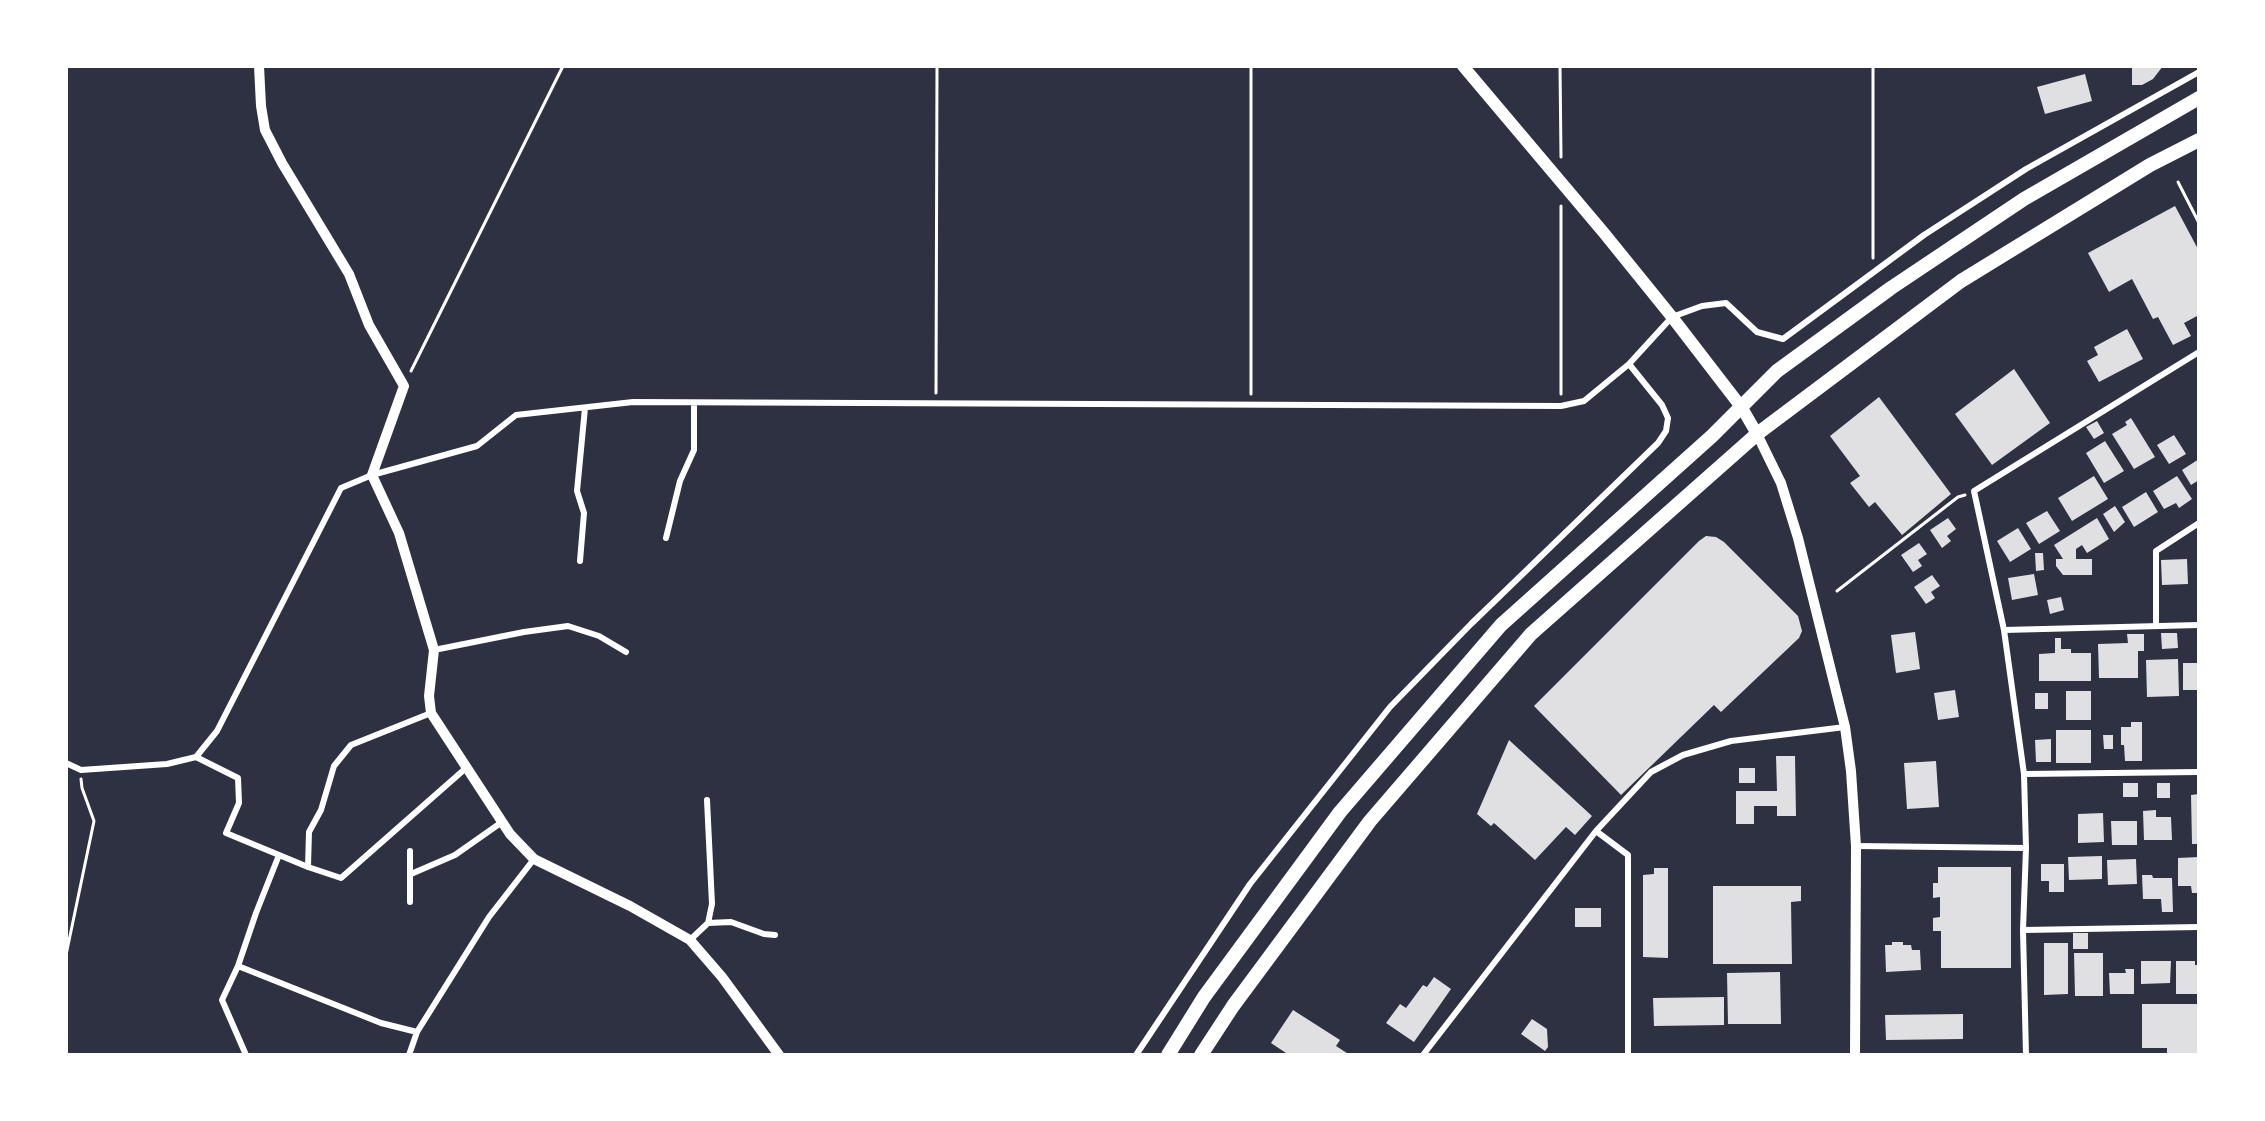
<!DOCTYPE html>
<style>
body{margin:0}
#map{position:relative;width:2265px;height:1121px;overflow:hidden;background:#2d3142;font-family:"Varela Round",sans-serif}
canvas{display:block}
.frame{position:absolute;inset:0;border:68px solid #fff;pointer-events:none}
</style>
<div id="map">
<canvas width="2265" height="1121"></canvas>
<div class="frame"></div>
</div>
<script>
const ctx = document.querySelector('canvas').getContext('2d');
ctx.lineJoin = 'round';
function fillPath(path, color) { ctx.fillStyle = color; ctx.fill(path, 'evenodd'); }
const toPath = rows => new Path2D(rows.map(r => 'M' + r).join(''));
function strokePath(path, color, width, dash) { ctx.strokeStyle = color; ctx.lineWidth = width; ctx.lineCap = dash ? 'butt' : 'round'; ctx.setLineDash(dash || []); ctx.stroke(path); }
fillPath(toPath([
 [2132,66,2163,66,2153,79,2142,85,2132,85],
 [2085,74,2092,101,2045,114,2037,87],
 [2175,206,2199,251,2199,315,2184,323,2191,336,2173,345,2158,317,2153,319,2132,279,2109,292,2088,253],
 [2127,329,2143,359,2099,382,2087,361,2098,355,2094,347],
 [2014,369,2050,423,1992,465,1955,414],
 [1879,397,1951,494,1902,535,1875,502,1869,507,1850,483,1860,476,1830,436],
 [2131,418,2155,457,2134,469,2112,434,2127,425,2125,422],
 [2097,421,2104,433,2094,439,2086,427],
 [2174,435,2186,454,2169,464,2157,445],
 [2105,441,2124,471,2104,483,2086,453],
 [2199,459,2199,480,2191,485,2182,470],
 [2094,476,2108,499,2072,521,2058,498],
 [2177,476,2192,499,2179,508,2176,503,2164,509,2153,491],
 [2146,492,2158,512,2134,527,2122,507],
 [2115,506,2125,522,2114,532,2103,514],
 [2047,511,2060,531,2039,544,2026,523],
 [1948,518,1956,529,1947,536,1951,541,1942,548,1930,530],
 [2097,518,2109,539,2087,553,2082,545,2076,549,2076,559,2092,559,2092,575,2063,575,2056,566,2056,559,2063,559,2054,545],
 [2018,528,2031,549,2010,562,1997,541],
 [1706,536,1716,537,1724,542,1798,616,1802,631,1799,638,1721,712,1714,705,1621,795,1534,706,1699,541],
 [1919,543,1927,554,1918,560,1922,566,1913,572,1901,555],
 [2035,553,2043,553,2044,570,2036,571],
 [2187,559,2188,584,2162,585,2161,560],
 [2034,574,2038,595,2012,600,2008,578],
 [1932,575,1940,586,1931,592,1935,598,1926,604,1914,587],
 [2061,597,2064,610,2050,614,2047,600],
 [1915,632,1920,669,1896,673,1891,635],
 [2161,633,2177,633,2178,648,2162,649],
 [2127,634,2144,634,2144,651,2138,651,2138,678,2099,678,2098,644,2128,643],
 [2055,638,2061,638,2061,649,2071,649,2071,653,2091,653,2091,681,2039,681,2039,654,2055,653],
 [2178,659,2179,696,2147,697,2146,660],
 [2183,663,2199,663,2199,690,2183,690],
 [1955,690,1959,717,1938,720,1934,693],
 [2066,691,2091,691,2091,720,2066,720],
 [2035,693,2048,693,2048,709,2035,709],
 [2131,722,2142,722,2142,761,2125,761,2124,745,2121,745,2121,727,2131,727],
 [2056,730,2091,730,2091,763,2056,763],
 [2103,735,2113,735,2113,749,2104,749],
 [2051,739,2051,762,2036,762,2035,740],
 [1509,740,1592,816,1575,835,1566,827,1535,860,1494,823,1491,826,1477,814],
 [1776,756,1795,756,1796,816,1777,816,1777,806,1754,806,1754,824,1736,824,1736,791,1777,791],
 [1936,761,1939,807,1907,809,1904,763],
 [1739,768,1755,768,1755,783,1739,783],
 [2123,783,2138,783,2138,797,2123,797],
 [2157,783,2170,783,2170,798,2157,798],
 [2199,794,2199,844,2192,844,2191,795],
 [2156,810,2156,817,2171,817,2172,840,2144,840,2143,811],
 [2103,813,2104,842,2078,843,2078,814],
 [2111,821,2137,821,2137,845,2112,845],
 [2102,856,2102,879,2069,880,2068,857],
 [2199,857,2199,893,2192,893,2191,886,2178,886,2178,858],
 [2136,859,2137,884,2108,885,2107,860],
 [2041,864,2064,864,2064,892,2049,892,2049,881,2041,881],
 [1938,867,2011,867,2011,968,1941,968,1941,931,1933,931,1933,918,1940,917,1940,897,1933,898,1933,883,1938,883],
 [1654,868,1668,868,1668,958,1643,957,1643,875,1654,874],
 [2142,875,2152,875,2153,878,2172,878,2173,912,2162,912,2161,899,2143,899],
 [1713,886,1801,886,1801,901,1791,902,1792,964,1713,964],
 [1575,908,1601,908,1601,927,1575,927],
 [2073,933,2088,933,2088,949,2073,949],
 [1892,942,1903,942,1903,945,1911,945,1912,950,1920,950,1921,970,1886,972,1885,945,1892,945],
 [2044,943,2068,943,2068,994,2044,995],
 [2074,953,2103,953,2103,996,2075,996],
 [2141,961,2171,961,2170,983,2141,984],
 [2176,961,2195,961,2195,965,2199,965,2199,994,2176,994],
 [2125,969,2134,969,2134,994,2110,994,2109,973,2126,973],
 [1780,972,1781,1024,1728,1024,1727,973],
 [1434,977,1451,989,1414,1042,1386,1023,1400,1004,1406,1008,1423,985,1427,987],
 [1724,997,1724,1025,1654,1026,1653,998],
 [2142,1004,2199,1004,2199,1055,2167,1055,2167,1048,2142,1048],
 [1293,1010,1340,1040,1336,1046,1350,1055,1289,1055,1271,1043],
 [1963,1014,1963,1039,1886,1040,1885,1015],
 [1532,1019,1547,1029,1548,1047,1545,1051,1521,1034]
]), '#e0e0e3');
strokePath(toPath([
 [1560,66,1561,157],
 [1873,66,1873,258],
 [2178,182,2199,223],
 [1561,206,1561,394],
 [411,371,563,66],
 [936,393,937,66],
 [1251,394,1251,66],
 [1837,591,1958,497,1965,495],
 [66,955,94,821,82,788,81,779]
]), '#fff', 3);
strokePath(toPath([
 [666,538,680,481,694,450,694,403],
 [580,561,584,513,577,491,585,408],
 [2156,624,2156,551,2199,523],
 [2004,630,2199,625],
 [434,650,524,632,568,626,599,636,626,652],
 [196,757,238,778,239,803,226,833,308,867,341,878,466,768],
 [66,763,81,770,167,764,196,757,217,731,341,488,372,475,477,446,516,415,633,402,1561,406,1584,401,1629,364,1672,317,1702,306,1726,303,1757,332,1783,339,1924,235,2026,169,2199,72],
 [2024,774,2199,772],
 [1596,831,1628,855,1628,1055],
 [1856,846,2026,848],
 [410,851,410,902],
 [308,867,309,832,321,810,334,766,351,745,431,713],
 [411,874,455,855,502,822],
 [708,923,731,922,764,934,775,935],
 [2023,930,2199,927],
 [690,940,708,923,712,904,707,800],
 [238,966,381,1023,417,1032,489,917,534,859],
 [246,1055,222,1000,238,966,256,913,279,855],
 [409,1055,417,1032],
 [1136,1055,1250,884,1390,707,1471,624,1658,443,1666,431,1668,418,1662,405,1629,364],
 [1423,1055,1596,831,1651,772,1683,755,1731,741,1845,727],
 [2026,1055,2023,930,2026,848,2024,774,2004,630,1974,491,2199,352]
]), '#fff', 6);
strokePath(toPath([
 [259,66,261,106,265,130,282,163,349,274,369,325,404,386,372,475,399,533,434,650,429,696,431,713,510,834,534,859,630,906,690,940,722,977,779,1055],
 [1757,434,1781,483,1798,538,1845,727,1851,771,1856,846,1855,1055]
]), '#fff', 10);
strokePath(toPath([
 [1463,66,1604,233,1672,317,1742,408,1757,434]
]), '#fff', 12);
strokePath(toPath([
 [1168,1055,1204,997,1340,812,1501,625,1712,436,1777,371,1891,288,2024,199,2199,98],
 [1201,1055,1233,1006,1370,821,1531,634,1757,434,1961,281,2150,165,2199,140]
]), '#fff', 14);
</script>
